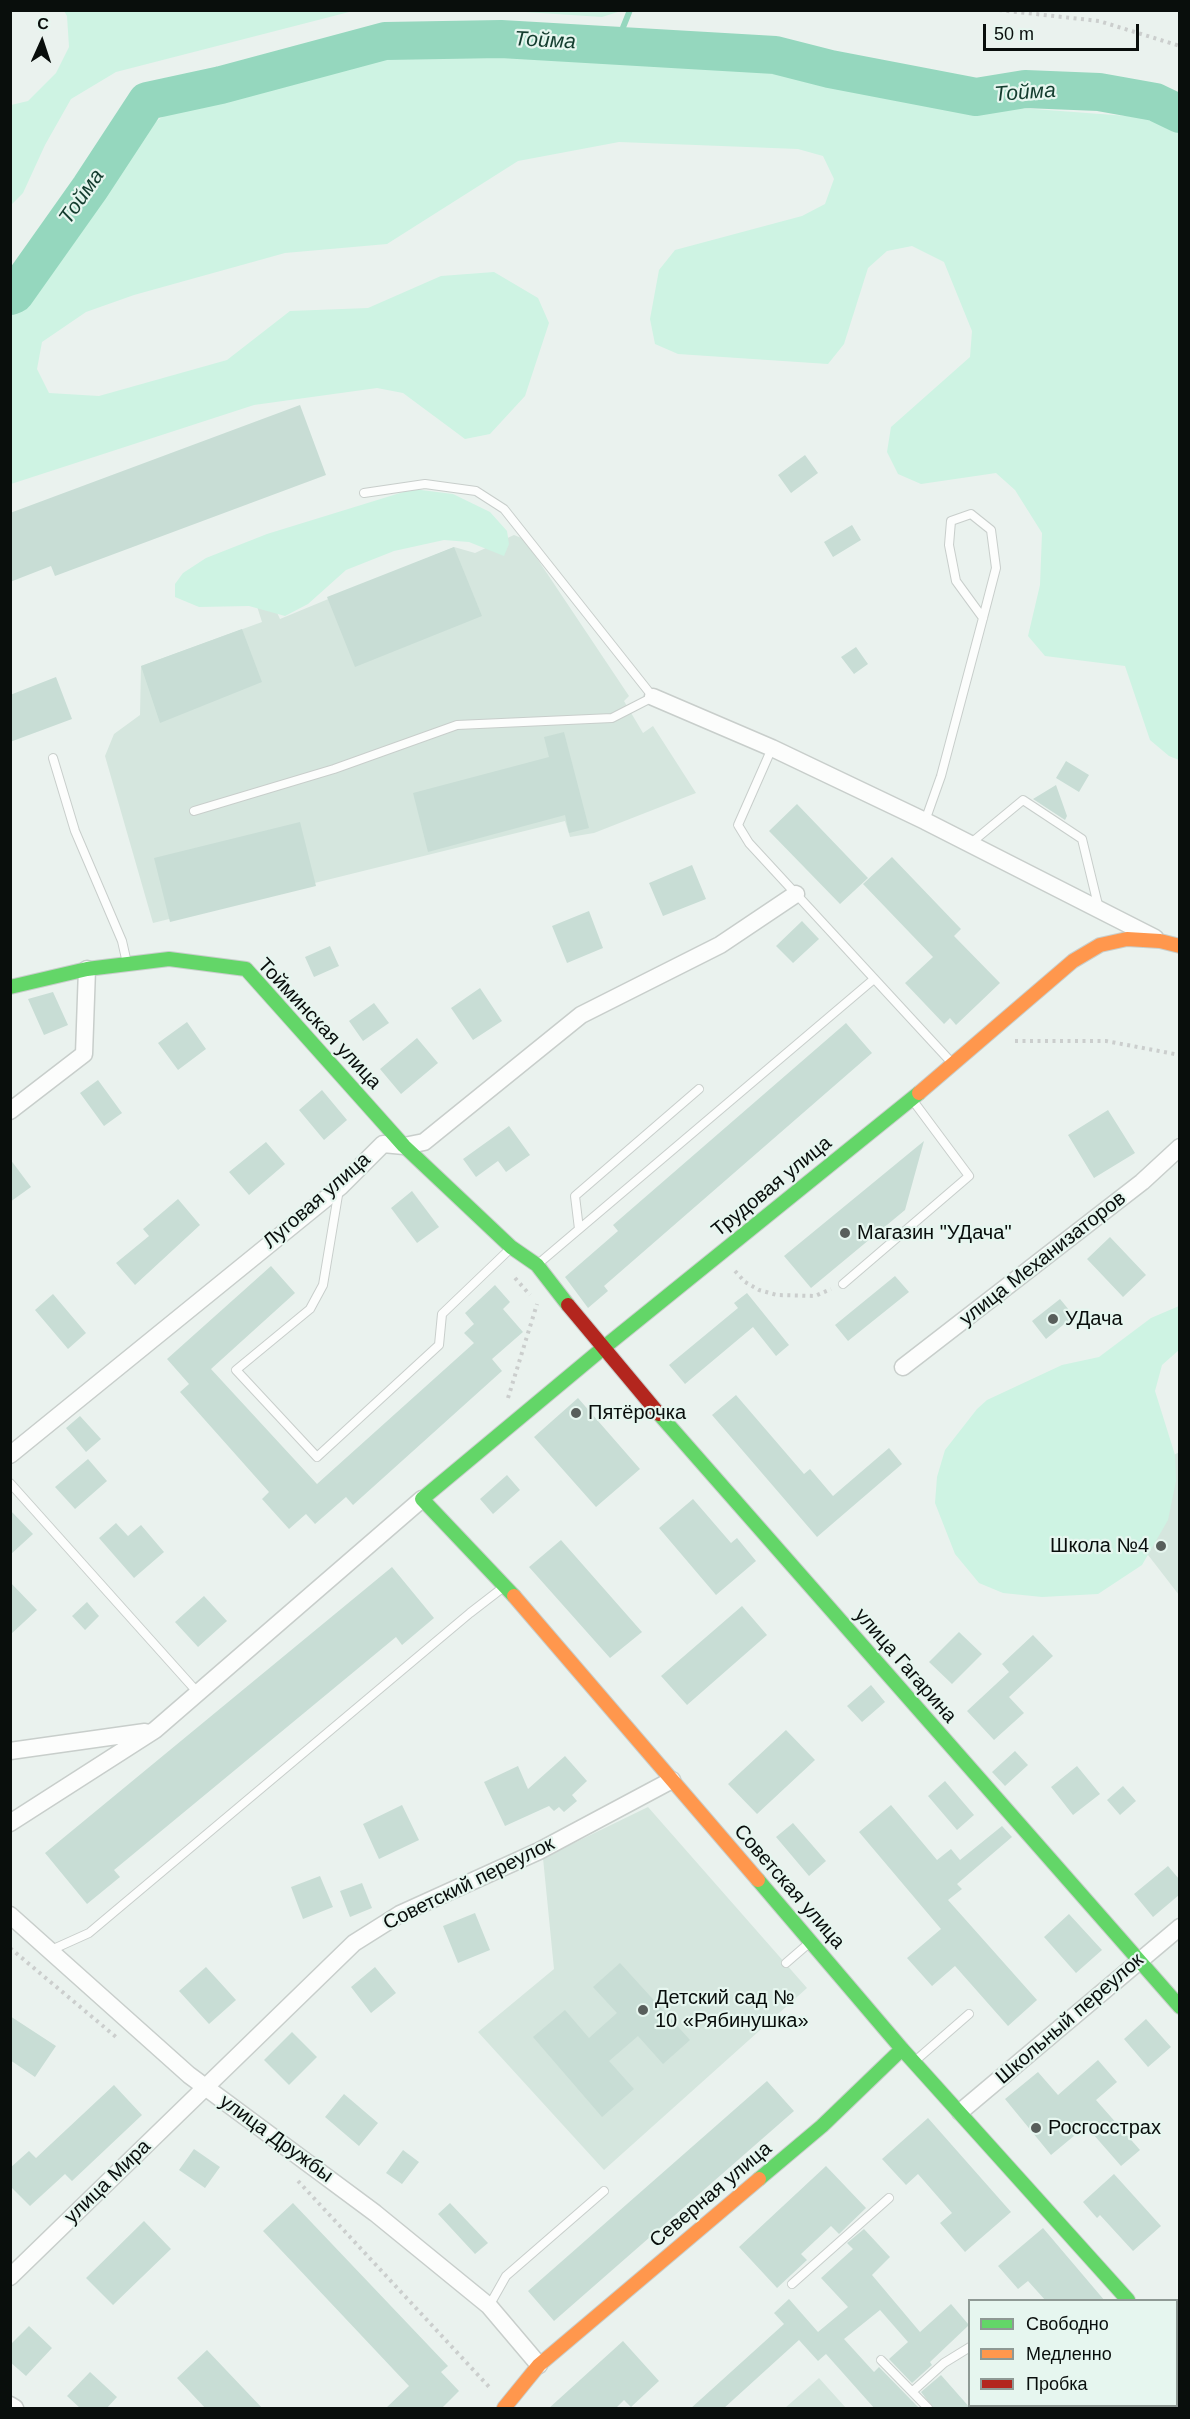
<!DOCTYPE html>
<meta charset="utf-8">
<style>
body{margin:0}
#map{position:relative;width:1190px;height:2419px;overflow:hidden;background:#eaf2ee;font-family:Arial,sans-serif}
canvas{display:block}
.frame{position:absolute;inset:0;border:12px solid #090e0c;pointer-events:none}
.legend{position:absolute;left:968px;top:2299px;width:210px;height:108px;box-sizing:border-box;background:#e6f6ef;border:2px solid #8e9994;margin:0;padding:8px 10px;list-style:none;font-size:18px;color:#090e0c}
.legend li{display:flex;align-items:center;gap:12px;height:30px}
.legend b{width:30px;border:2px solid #8e9994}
.north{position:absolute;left:12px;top:12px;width:60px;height:60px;-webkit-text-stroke:4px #e6f6ef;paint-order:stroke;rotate:3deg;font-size:16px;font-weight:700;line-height:24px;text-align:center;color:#090e0c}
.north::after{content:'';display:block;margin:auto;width:21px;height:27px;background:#090e0c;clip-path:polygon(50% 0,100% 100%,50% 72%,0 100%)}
.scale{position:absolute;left:983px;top:24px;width:156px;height:27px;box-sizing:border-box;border:3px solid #090e0c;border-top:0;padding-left:8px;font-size:18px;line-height:21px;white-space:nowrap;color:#090e0c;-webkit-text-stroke:4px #e6f6ef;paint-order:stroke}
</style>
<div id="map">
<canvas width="1190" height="2419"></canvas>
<div class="frame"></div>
<ul class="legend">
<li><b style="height:8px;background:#63d668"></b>Свободно</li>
<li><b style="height:8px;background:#ff974d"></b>Медленно</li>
<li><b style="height:8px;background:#b3261e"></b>Пробка</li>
</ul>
<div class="north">С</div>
<div class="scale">50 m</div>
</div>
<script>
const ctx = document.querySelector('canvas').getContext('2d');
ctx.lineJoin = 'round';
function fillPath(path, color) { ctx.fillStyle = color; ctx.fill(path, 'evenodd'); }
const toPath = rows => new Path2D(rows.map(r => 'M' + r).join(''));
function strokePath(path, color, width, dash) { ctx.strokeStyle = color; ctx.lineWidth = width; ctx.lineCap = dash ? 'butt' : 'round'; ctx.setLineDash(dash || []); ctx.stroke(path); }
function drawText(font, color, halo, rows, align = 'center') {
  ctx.font = font + ' Arial,sans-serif'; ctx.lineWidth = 4.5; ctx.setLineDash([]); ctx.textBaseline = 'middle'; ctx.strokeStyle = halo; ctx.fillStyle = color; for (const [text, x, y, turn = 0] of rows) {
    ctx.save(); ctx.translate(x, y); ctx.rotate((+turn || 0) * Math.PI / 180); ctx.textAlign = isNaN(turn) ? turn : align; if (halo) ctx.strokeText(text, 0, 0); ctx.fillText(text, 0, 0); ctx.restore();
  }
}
fillPath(toPath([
 [514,535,524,539,629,696,624,701,643,733,653,726,696,793,594,833,570,837,565,821,153,923,105,756,114,734,140,715,141,666,262,622,255,600,269,596,280,619,454,547,475,553],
 [1179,1452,1179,1595,1104,1498],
 [648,1807,807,1988,604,2170,478,2032,554,1969,543,1858],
 [819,2378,846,2408,785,2408]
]), '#d5e6de');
fillPath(toPath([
 [64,11,353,11,116,72,71,99,45,145,23,193,11,205,11,105,28,101,56,73,69,47,67,16],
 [510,11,621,11,602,17],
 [724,52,830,69,913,100,1154,118,1179,128,1179,760,1169,756,1150,740,1125,666,1045,656,1028,636,1040,585,1042,533,1015,490,996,473,921,484,898,474,887,452,891,427,970,357,972,331,944,262,912,246,887,251,868,268,844,344,828,364,678,354,655,344,650,319,659,270,675,250,802,216,825,204,834,179,823,156,798,149,619,142,518,161,387,244,285,253,134,295,86,312,42,342,37,369,49,393,99,396,227,360,290,311,368,308,441,276,494,272,538,298,549,323,525,396,490,434,465,439,403,393,377,388,254,405,11,484,11,271,94,214,127,143,169,112,373,54],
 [413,489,453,494,490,512,507,531,509,544,504,556,469,542,444,540,394,551,346,570,308,604,285,616,249,606,199,607,175,597,175,584,183,573,206,558,267,534],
 [1179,1306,1179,1350,1162,1365,1155,1391,1175,1455,1176,1481,1168,1520,1142,1565,1098,1594,1042,1597,1003,1593,979,1583,955,1554,935,1503,937,1477,945,1450,977,1409,987,1400,1062,1365,1099,1357,1151,1318]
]), '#cef3e3');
strokePath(toPath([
 [616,45,630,10]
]), '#95d7be', 6);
strokePath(toPath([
 [10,296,15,294,90,188,147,101,221,85,385,41,501,39,775,55,830,69,976,97,1025,89,1099,92,1155,102,1180,114]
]), '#95d7be', 38);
fillPath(toPath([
 [300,405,326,475,55,576,51,566,10,582,10,513],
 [805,455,818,473,791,493,778,475],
 [852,525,861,540,833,557,824,542],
 [454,547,482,616,355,667,327,597],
 [242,629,262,682,160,723,141,666],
 [856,647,868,664,854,674,841,657],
 [56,677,72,719,10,742,10,695],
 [564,732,589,828,569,833,565,815,428,852,413,793,549,757,544,737],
 [1066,761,1089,775,1079,792,1056,778],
 [1056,785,1067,816,1065,820,1033,799],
 [797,804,868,878,840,904,769,831],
 [300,822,316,886,170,922,154,858],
 [892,857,961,929,954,936,1000,983,956,1025,950,1018,944,1024,905,983,933,957,863,884],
 [692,865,706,899,663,916,649,883],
 [589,911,603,948,567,963,552,926],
 [802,921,819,939,793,963,776,946],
 [330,946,339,966,314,977,305,957],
 [480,988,502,1021,473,1040,451,1008],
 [53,992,68,1025,44,1035,28,999],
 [374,1003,389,1023,363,1041,349,1021],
 [187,1022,206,1049,178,1070,158,1043],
 [846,1023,872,1053,604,1286,608,1291,588,1308,565,1277,618,1231,613,1225],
 [417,1038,438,1063,401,1094,380,1069],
 [98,1080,122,1113,104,1126,80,1093],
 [322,1090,347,1120,324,1140,299,1110],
 [1108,1110,1135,1153,1094,1178,1068,1135],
 [509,1126,530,1155,506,1172,498,1161,476,1177,463,1159],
 [924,1141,905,1210,811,1288,784,1256],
 [266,1142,285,1164,249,1195,229,1172],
 [10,1159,31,1187,10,1202],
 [412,1191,439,1227,417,1243,391,1208],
 [178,1199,200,1225,135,1285,116,1263,149,1236,143,1229],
 [1110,1237,1146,1275,1123,1297,1087,1259],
 [271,1266,295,1293,211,1369,317,1484,474,1343,464,1333,474,1324,465,1313,495,1285,510,1302,503,1309,523,1332,492,1359,502,1371,353,1505,346,1497,315,1524,306,1514,289,1529,262,1499,269,1492,180,1392,189,1384,167,1359],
 [895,1276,909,1292,848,1341,835,1325],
 [747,1293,789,1345,776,1356,753,1327,685,1384,669,1365,738,1308,734,1303],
 [53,1294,86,1333,68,1349,35,1310],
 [1060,1299,1074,1316,1046,1339,1032,1321],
 [736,1395,804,1474,810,1469,833,1496,889,1448,902,1464,817,1537,712,1415],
 [578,1398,640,1469,596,1507,534,1437],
 [80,1416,101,1439,86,1452,66,1428],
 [88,1459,107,1481,75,1509,55,1487],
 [507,1475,520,1490,493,1514,480,1499],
 [693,1499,731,1543,737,1538,756,1561,716,1595,659,1528],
 [10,1510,33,1534,10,1555],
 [116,1523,128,1536,141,1525,164,1552,134,1578,99,1538],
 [561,1540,642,1632,610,1658,529,1567],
 [392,1567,434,1618,402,1645,396,1637,114,1870,120,1877,87,1904,45,1853],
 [10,1582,37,1610,10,1635],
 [204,1596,227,1621,198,1647,175,1622],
 [87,1602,99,1616,85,1630,72,1616],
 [742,1606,767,1635,687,1705,661,1676],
 [959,1632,982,1654,952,1684,929,1662],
 [1033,1635,1053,1656,1009,1697,1024,1713,994,1740,967,1711,1009,1672,1002,1664],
 [871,1685,885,1702,862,1722,847,1706],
 [786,1730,815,1760,757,1814,728,1784],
 [1015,1751,1028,1765,1005,1786,992,1772],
 [565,1756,587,1781,572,1795,577,1801,564,1812,559,1807,554,1811,549,1806,505,1826,484,1782,518,1766,528,1789],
 [1077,1766,1100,1794,1073,1815,1051,1787],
 [945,1781,974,1815,957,1830,928,1796],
 [1123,1786,1136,1801,1120,1815,1107,1800],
 [402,1805,419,1840,379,1859,363,1824],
 [891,1805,937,1860,951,1849,960,1860,1002,1826,1012,1837,957,1884,962,1889,948,1900,1037,2000,1008,2026,955,1966,932,1986,907,1958,941,1929,859,1832],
 [793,1823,826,1861,809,1876,776,1837],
 [1168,1866,1179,1879,1179,1895,1153,1917,1134,1894],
 [320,1876,333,1907,303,1919,291,1887],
 [362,1883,372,1908,350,1917,340,1891],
 [475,1913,490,1950,458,1963,443,1926],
 [1069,1914,1102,1950,1076,1973,1044,1937],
 [620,1963,690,2040,663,2064,638,2036,609,2061,634,2089,602,2117,533,2037,565,2010,589,2038,617,2013,593,1987],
 [206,1967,236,2000,209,2024,179,1991],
 [375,1967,396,1993,371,2013,351,1987],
 [10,2016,56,2046,35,2077,10,2060],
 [1146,2019,1171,2047,1148,2067,1124,2039],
 [292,2032,317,2057,289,2085,264,2060],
 [1098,2060,1117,2082,1096,2100,1140,2150,1121,2166,1086,2126,1051,2155,1005,2099,1038,2072,1058,2095],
 [767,2081,794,2111,554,2321,528,2291],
 [114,2085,142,2115,72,2181,65,2174,30,2206,10,2186,10,2168,29,2151,36,2158],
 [344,2094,378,2123,359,2146,325,2117],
 [928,2118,1011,2212,965,2252,940,2223,952,2213,918,2174,906,2185,882,2159],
 [194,2149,220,2167,205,2188,179,2170],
 [403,2150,419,2162,402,2184,386,2173],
 [826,2166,866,2208,839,2234,831,2226,801,2254,807,2260,777,2288,739,2247],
 [1114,2174,1161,2226,1133,2251,1100,2215,1097,2218,1083,2202],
 [293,2203,448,2366,441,2372,459,2391,441,2409,385,2409,409,2386,263,2231],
 [450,2203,488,2243,475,2254,438,2214],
 [144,2221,171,2249,113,2305,86,2278],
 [1043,2228,1105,2301,1046,2301,1028,2281,1018,2289,998,2266],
 [864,2229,890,2257,872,2275,920,2332,951,2304,969,2325,930,2362,932,2365,912,2383,889,2359,908,2342,880,2310,844,2339,874,2372,879,2367,920,2409,875,2409,826,2354,818,2361,799,2340,723,2409,690,2409,784,2324,774,2313,789,2299,818,2332,848,2307,821,2278,853,2249,847,2243],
 [29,2326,52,2348,26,2376,10,2362,10,2345],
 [623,2341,659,2381,631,2407,624,2400,615,2409,548,2409],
 [207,2350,263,2409,206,2409,177,2378],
 [90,2372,117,2397,106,2409,81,2409,67,2396],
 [941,2375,971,2409,934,2409,921,2392]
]), '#c8ddd5');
const lane = toPath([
 [772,748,738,825,749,843,952,1063],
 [53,758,75,831,122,941,127,963],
 [194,811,334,769,457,725,612,718,653,697,504,509,476,491,425,484,364,493],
 [925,821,941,776,983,618,996,568,991,530,971,514,951,521,949,545,956,581,983,618],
 [971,843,1023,800,1082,839,1099,909],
 [339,1189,323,1285,310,1309,236,1370,317,1457,439,1345,442,1314,511,1248],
 [579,1229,575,1196,699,1089],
 [538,1264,874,979],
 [843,1284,969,1176,914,1102],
 [10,1483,199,1694],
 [49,1951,89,1933,470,1613,505,1586],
 [786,1963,808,1944],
 [915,2061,969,2014],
 [792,2284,889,2198],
 [489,2306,506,2276,604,2191],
 [881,2360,928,2408],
 [913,2391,944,2363,970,2347]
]);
const street = toPath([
 [653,697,772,748,925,821,1155,938],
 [10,1111,84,1054,87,969],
 [903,1367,1142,1182,1180,1147],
 [10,1455,340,1187,383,1144,404,1146,424,1142,581,1015,720,945,796,894],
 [10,1751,145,1732],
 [10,1823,155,1730,422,1499],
 [10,1915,189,2075,375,2213,489,2306,539,2365],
 [960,2112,1180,1927],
 [10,2277,354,1943,400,1914,539,1851,672,1780],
 [10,2405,15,2408]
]);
const fast = toPath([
 [10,987,87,969,169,959,246,969,404,1146,511,1247,537,1265,568,1305],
 [659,1414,1180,2007],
 [514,1596,422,1499,602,1349,919,1093],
 [758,1880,902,2049,1128,2300],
 [759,2179,822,2126,902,2049],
 [1176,2356,1180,2359]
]);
const slow = toPath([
 [919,1093,1073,961,1100,945,1127,939,1160,941,1180,946],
 [514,1596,758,1880],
 [504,2408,539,2365,759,2179]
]);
const jam = toPath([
 [568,1305,659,1414]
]);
strokePath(lane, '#c8cecb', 10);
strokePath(street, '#c8cecb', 19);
strokePath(fast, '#c8cecb', 16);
strokePath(slow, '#c8cecb', 16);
strokePath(jam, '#c8cecb', 16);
strokePath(toPath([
 [999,10,1099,21,1180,46],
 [1015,1041,1106,1041,1180,1055],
 [735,1271,745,1282,759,1290,777,1295,815,1296,831,1289],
 [515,1278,530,1295],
 [508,1398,537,1304],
 [10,1948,116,2037],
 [298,2181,491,2389]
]), '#cbcecd', 4, [3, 4.5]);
strokePath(lane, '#fcfdfc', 8);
strokePath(street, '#fcfdfc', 16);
strokePath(fast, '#63d668', 14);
strokePath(slow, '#ff974d', 14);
strokePath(jam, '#b3261e', 14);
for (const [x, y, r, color] of [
 [845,1233,6,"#585e5b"],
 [1053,1319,6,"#585e5b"],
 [576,1413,6,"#585e5b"],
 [1161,1546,6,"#585e5b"],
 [643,2010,6,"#585e5b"],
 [1036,2128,6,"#585e5b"]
]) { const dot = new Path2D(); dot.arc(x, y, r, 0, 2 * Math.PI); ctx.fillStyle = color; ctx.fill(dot); strokePath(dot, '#e6f6ef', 2); }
drawText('20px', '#090e0c', '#e6f6ef', [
 ["Тойминская улица",319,1024,47],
 ["Трудовая улица",772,1187,-39],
 ["Луговая улица",317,1201,-41],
 ["улица Механизаторов",1043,1259,-38],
 ["улица Гагарина",905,1666,49],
 ["Советский переулок",469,1884,-26],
 ["Советская улица",789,1887,49],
 ["Школьный переулок",1070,2019,-41],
 ["улица Дружбы",276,2139,36],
 ["улица Мира",108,2182,-44],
 ["Северная улица",711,2195,-40]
]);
drawText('20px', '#090e0c', '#e6f6ef', [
 ["Магазин \"УДача\"",857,1233],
 ["УДача",1065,1319],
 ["Пятёрочка",588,1413],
 ["Школа №4",1149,1546,"right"],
 ["Детский сад №",655,1998],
 ["10 «Рябинушка»",655,2021],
 ["Росгосстрах",1048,2128]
], 'left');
drawText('italic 21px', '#133c2e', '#e6f6ef', [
 ["Тойма",545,41,3],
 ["Тойма",1025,93,-4],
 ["Тойма",82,197,-55]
]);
</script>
